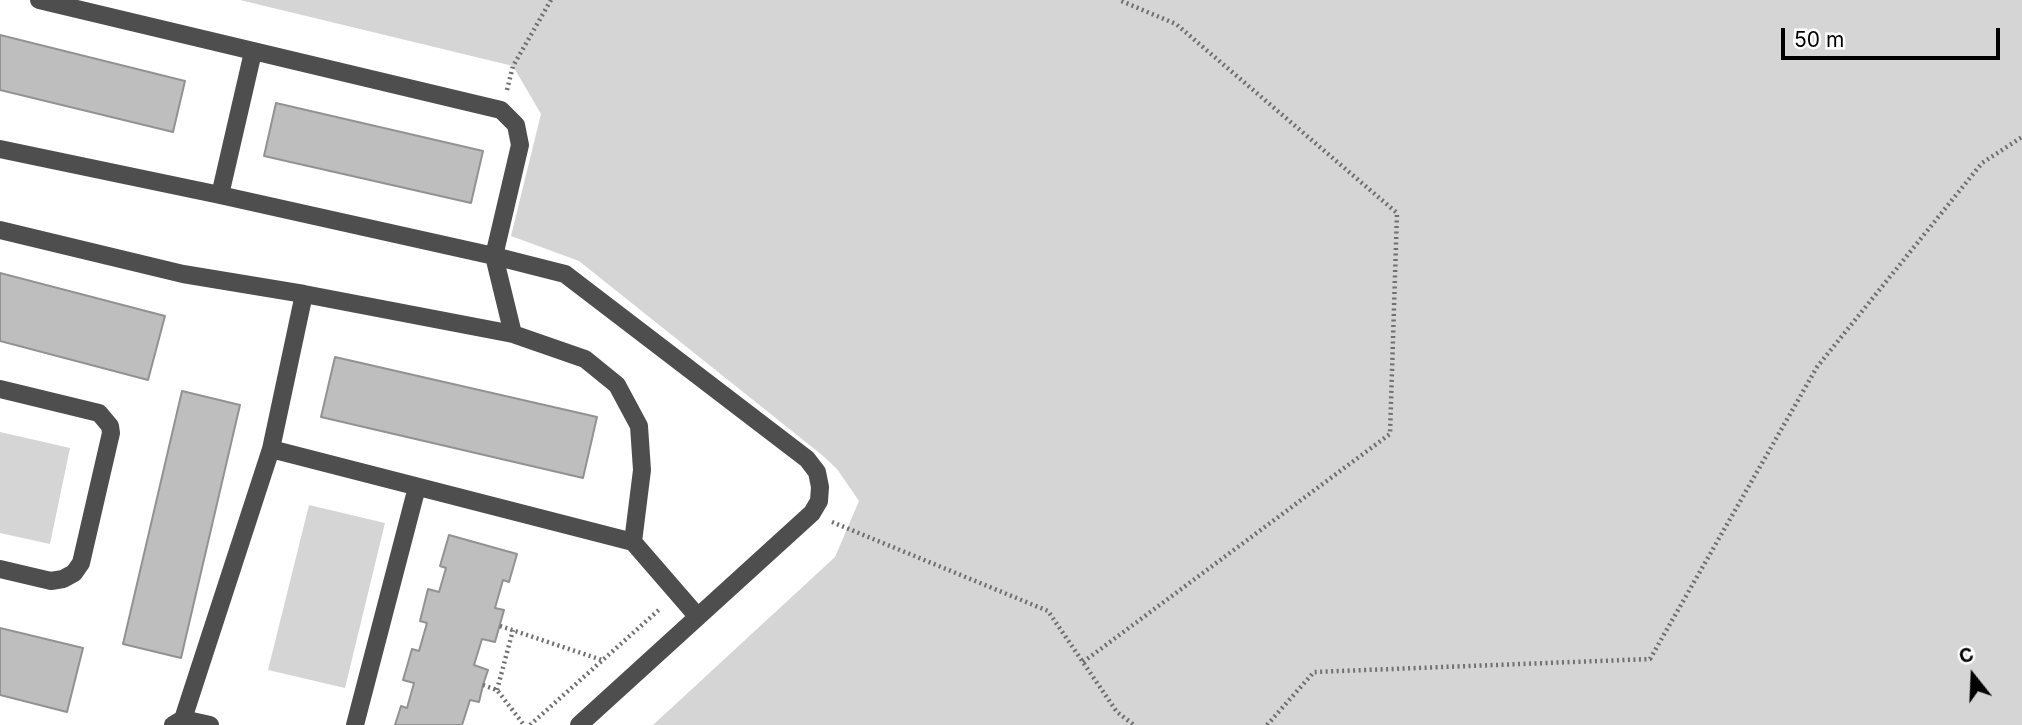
<!DOCTYPE html>
<meta charset="utf-8">
<style>
body{margin:0}
#map{position:relative;width:2022px;height:725px;overflow:hidden;background:#fff;font-family:Inter,sans-serif}
canvas{display:block}
.north{position:absolute;left:1938px;top:641px;width:70px;height:70px;-webkit-text-stroke:5px #fff;paint-order:stroke;rotate:342deg;font-size:19px;font-weight:700;line-height:28px;text-align:center;color:#000}
.north::after{content:'';display:block;margin:auto;width:24px;height:32px;background:#000;clip-path:polygon(50% 0,100% 100%,50% 72%,0 100%)}
.scale{position:absolute;left:1781px;top:28px;width:219px;height:32px;box-sizing:border-box;border:4px solid #000;border-top:0;padding-left:9px;font-size:21px;line-height:24px;white-space:nowrap;color:#000;-webkit-text-stroke:5px #fff;paint-order:stroke}
</style>
<div id="map">
<canvas width="2022" height="725"></canvas>
<div class="north">С</div>
<div class="scale">50 m</div>
</div>
<script>
const ctx = document.querySelector('canvas').getContext('2d');
ctx.lineJoin = 'round';
function fillPath(path, color) { ctx.fillStyle = color; ctx.fill(path, 'evenodd'); }
const toPath = rows => new Path2D(rows.map(r => 'M' + r).join(''));
function strokePath(path, color, width, dash) { ctx.strokeStyle = color; ctx.lineWidth = width; ctx.lineCap = dash ? 'butt' : 'round'; ctx.setLineDash(dash || []); ctx.stroke(path); }
fillPath(toPath([
 [240,0,2022,0,2022,725,653,725,835,557,859,501,837,469,822,455,579,261,511,236,541,114,513,66],
 [0,432,70,448,50,544,0,533],
 [309,505,385,523,345,688,268,670]
]), '#d5d5d5');
const building = toPath([
 [0,35,185,81,173,132,0,90,0,35],
 [276,103,483,151,471,203,264,156,276,103],
 [0,273,165,316,148,380,0,341,0,273],
 [335,357,597,417,583,478,321,417,335,357],
 [182,391,240,405,181,658,123,644,182,391],
 [449,535,517,554,509,582,503,580,495,608,504,610,495,642,482,639,474,665,488,670,483,685,479,702,470,700,462,725,395,725,401,706,407,708,414,683,403,680,412,649,419,651,427,623,420,621,428,589,439,592,446,568,440,566,449,535],
 [0,628,83,648,67,712,0,695,0,628]
]);
fillPath(building, '#bebebe');
strokePath(building, '#929292', 2);
strokePath(toPath([
 [507,90,513,66,551,0],
 [832,522,1048,611,1117,712,1134,725],
 [500,626,602,660],
 [1083,662,1390,434,1397,213,1176,24,1119,0],
 [483,685,497,690,524,725],
 [497,690,513,630],
 [530,725,661,608],
 [1267,725,1314,672,1650,659,1817,367,1982,163,2022,137]
]), '#707070', 4.5, [2, 3.5]);
strokePath(toPath([
 [39,0,501,110,516,125,520,145,494,256,513,334],
 [0,149,220,195,494,256,565,274,807,459,817,472,820,487,819,501,812,513,579,725],
 [220,195,253,52],
 [0,230,183,274,304,294,513,334,585,359,617,385,639,426,642,470,633,542,698,617],
 [0,389,99,413,110,426,111,433,81,563,74,573,63,579,51,581,0,569],
 [271,449,633,542],
 [173,725,183,719,271,449,304,294],
 [182,725,183,719,210,725],
 [355,725,417,487]
]), '#4e4e4e', 18);
</script>
